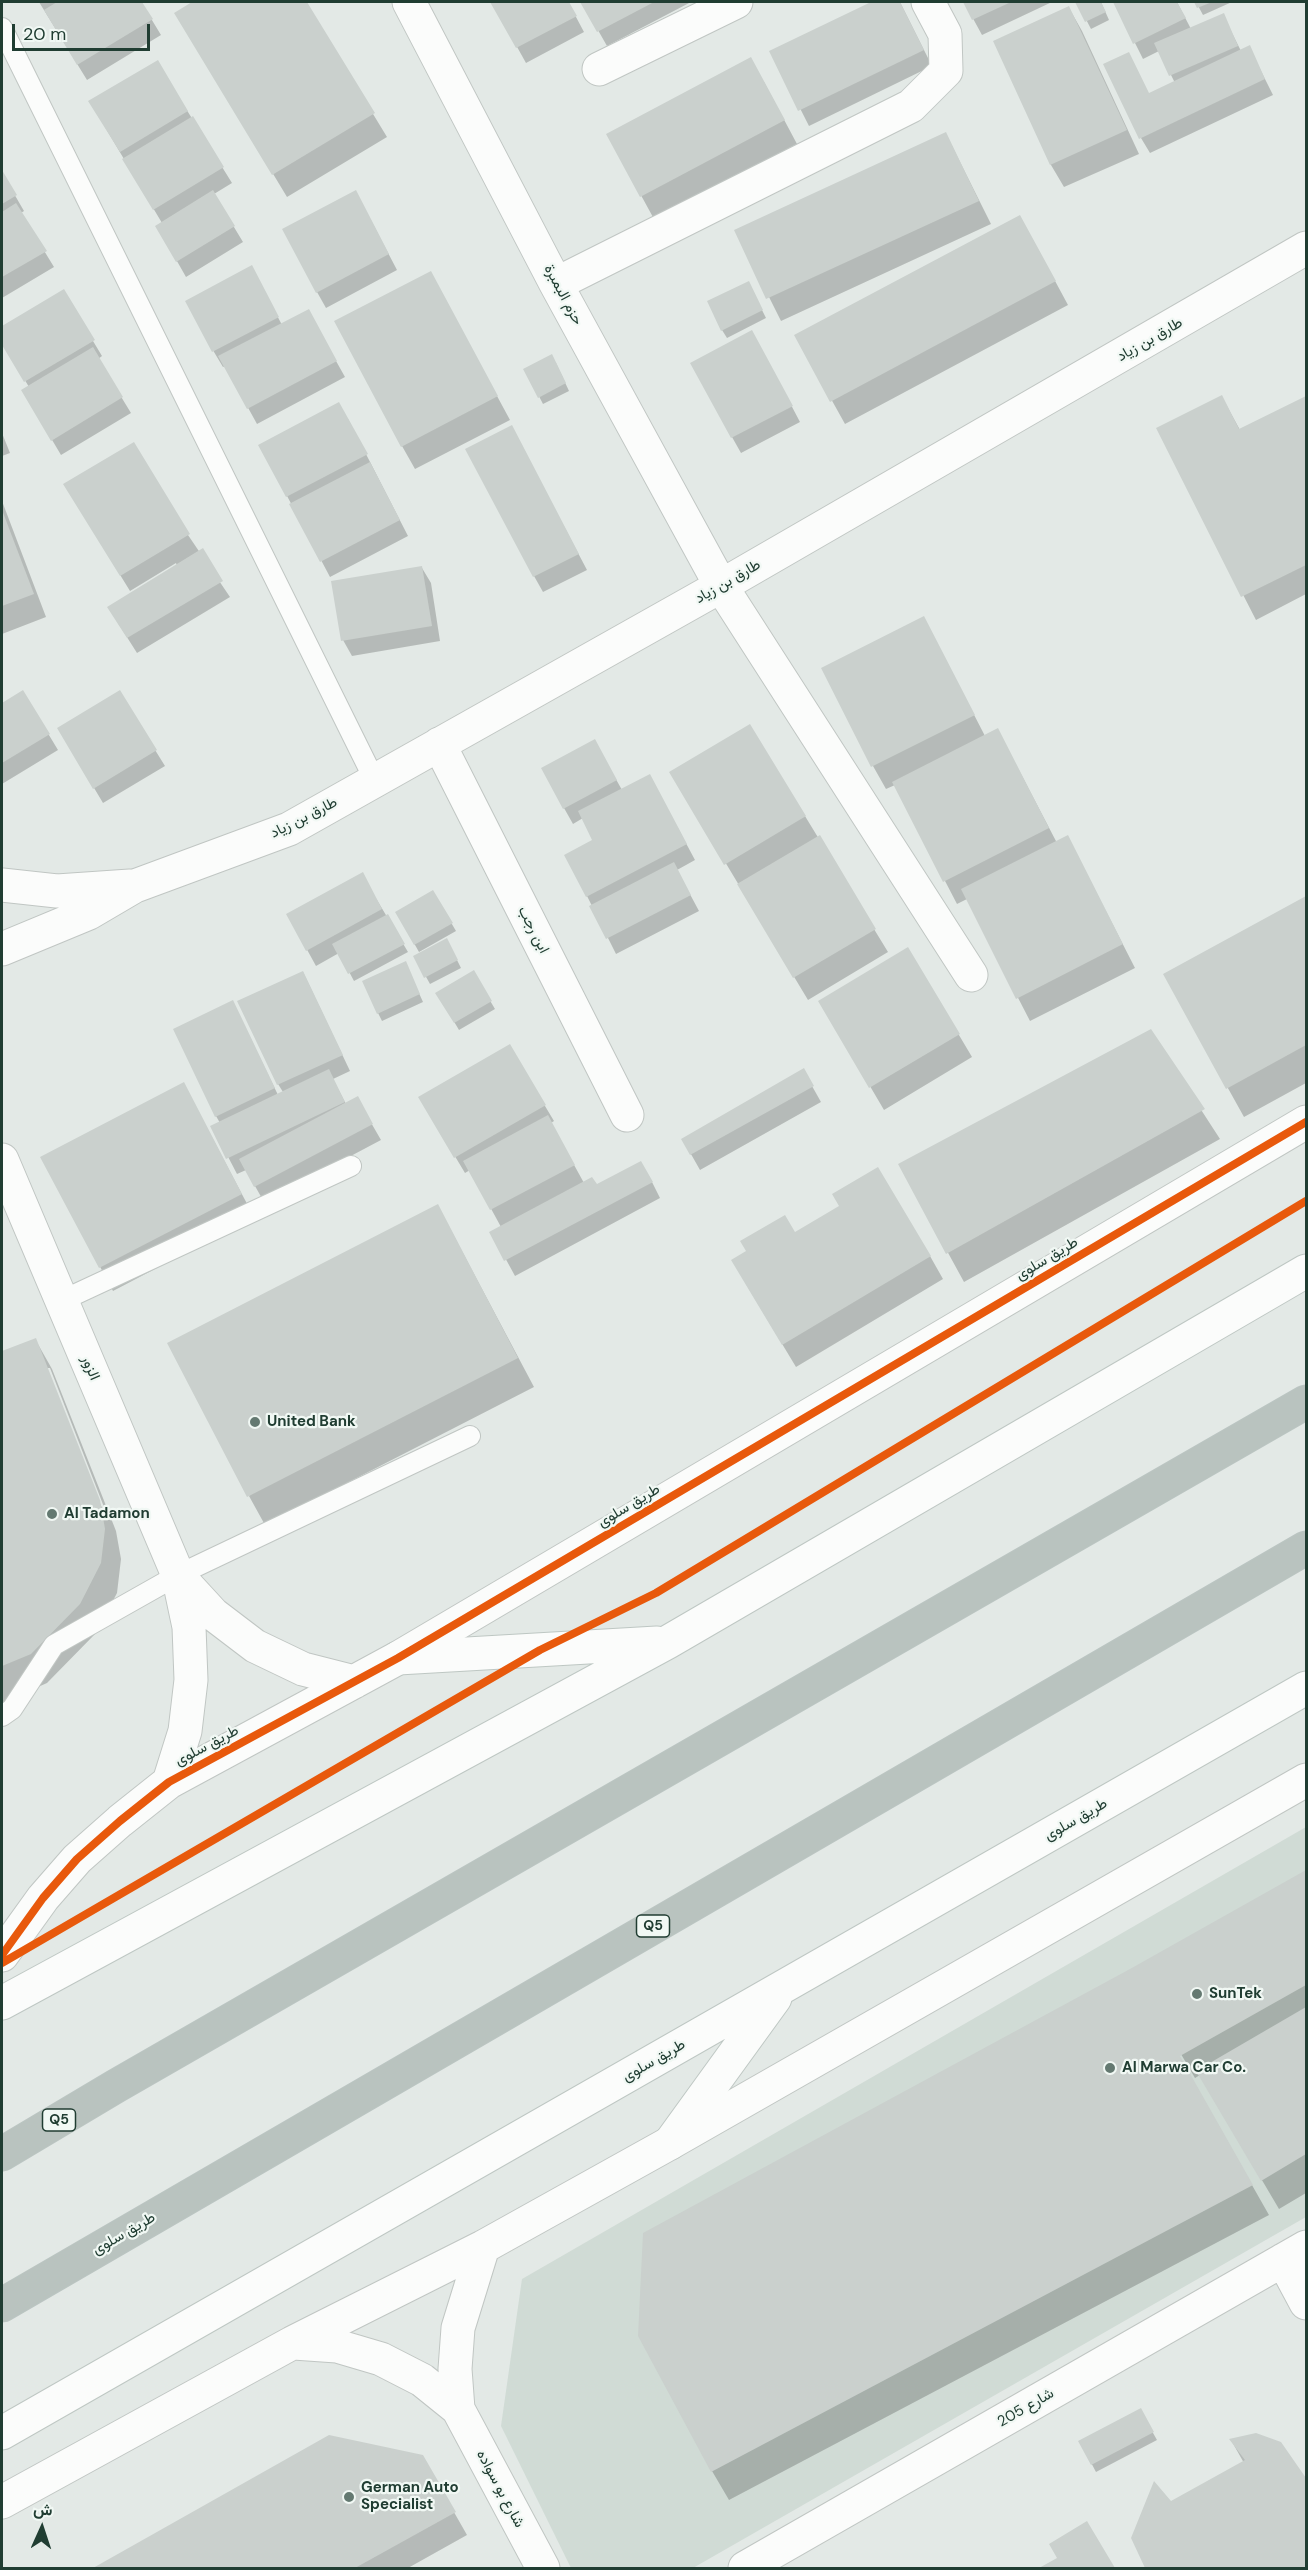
<!DOCTYPE html>
<meta charset="utf-8">
<style>
body{margin:0}
#map{position:relative;width:1308px;height:2570px;overflow:hidden;background:#e3e9e6;font-family:"DM Sans",Vazirmatn,sans-serif}
canvas{display:block}
.frame{position:absolute;inset:0;border:3px solid #203d32;pointer-events:none}
.north{position:absolute;left:12px;top:2498px;width:60px;height:60px;-webkit-text-stroke:4px #f1f8f4;paint-order:stroke;rotate:3deg;font-size:16px;font-weight:700;line-height:24px;text-align:center;color:#203d32}
.north::after{content:'';display:block;margin:auto;width:21px;height:27px;background:#203d32;clip-path:polygon(50% 0,100% 100%,50% 72%,0 100%)}
.scale{position:absolute;left:12px;top:24px;width:138px;height:27px;box-sizing:border-box;border:3px solid #203d32;border-top:0;padding-left:8px;font-size:18px;line-height:21px;white-space:nowrap;color:#203d32;-webkit-text-stroke:4px #f1f8f4;paint-order:stroke}
</style>
<div id="map">
<canvas width="1308" height="2570"></canvas>
<div class="frame"></div>
<div class="north">ش</div>
<div class="scale">20 m</div>
</div>
<script>
const ctx = document.querySelector('canvas').getContext('2d');
ctx.lineJoin = 'round';
function fillPath(path, color) { ctx.fillStyle = color; ctx.fill(path, 'evenodd'); }
const toPath = rows => new Path2D(rows.map(r => 'M' + r).join(''));
function strokePath(path, color, width, dash) { ctx.strokeStyle = color; ctx.lineWidth = width; ctx.lineCap = dash ? 'butt' : 'round'; ctx.setLineDash(dash || []); ctx.stroke(path); }
function drawText(font, color, halo, rows, align = 'center') {
  ctx.font = font + ' "DM Sans",Vazirmatn,sans-serif'; ctx.lineWidth = 4.5; ctx.setLineDash([]); ctx.textBaseline = 'middle'; ctx.strokeStyle = halo; ctx.fillStyle = color; for (const [text, x, y, turn = 0] of rows) {
    ctx.save(); ctx.translate(x, y); ctx.rotate((+turn || 0) * Math.PI / 180); ctx.textAlign = isNaN(turn) ? turn : align; if (halo) ctx.strokeText(text, 0, 0); ctx.fillText(text, 0, 0); ctx.restore();
  }
}
fillPath(toPath([
 [1306,1827,1306,2217,693,2568,571,2568,501,2426,522,2279]
]), '#d0dbd5');
fillPath(toPath([
 [39,2,141,2,161,35,87,80],
 [195,2,305,2,387,137,287,197,176,13],
 [492,2,568,2,584,32,526,63],
 [582,2,691,2,607,46],
 [875,2,900,2,932,66,809,126,771,51],
 [964,2,1052,2,982,35],
 [1077,2,1101,2,1109,20,1091,29],
 [1118,2,1177,2,1191,29,1223,15,1241,51,1249,47,1273,95,1150,153,1141,138,1149,95,1175,83,1159,51,1143,59,1115,3],
 [1196,2,1232,2,1203,15],
 [1069,8,1082,31,1139,154,1064,187,1051,165,995,42],
 [157,62,232,183,214,194,243,242,186,277,157,226,162,223,99,117],
 [764,82,797,144,654,219,608,135],
 [946,134,991,224,781,321,736,231],
 [2,173,24,211,21,213,54,267,2,298],
 [364,207,397,270,326,308,317,292],
 [1033,240,1068,305,845,424,796,336],
 [260,283,282,325,308,311,345,377,257,424,225,366,223,367,214,352,187,301],
 [752,290,766,318,727,338,722,330],
 [63,291,102,356,98,359,131,413,61,455,23,391,29,387,2,342,2,328],
 [443,296,510,420,415,469,402,446],
 [761,348,800,422,741,453,732,437],
 [556,363,569,391,543,404,525,369],
 [1222,397,1240,430,1306,397,1306,594,1256,620,1158,429],
 [348,419,408,536,330,577,260,445],
 [2,433,10,453,2,456],
 [520,443,587,570,543,592,534,576],
 [74,500,188,535,230,597,137,653,118,623,177,566,176,563,130,591],
 [2,501,46,617,2,634],
 [422,568,431,583,440,641,352,656,343,640],
 [924,618,985,736,998,730,1057,843,1068,837,1135,968,1030,1021,967,899,957,904,895,785,886,789,873,766,823,668],
 [23,692,58,750,2,784,2,705],
 [119,692,165,766,103,803,59,729],
 [750,726,888,952,808,1000,671,772],
 [603,756,622,790,658,791,695,860,677,870,699,911,616,954,587,896,594,841,583,818,573,824,564,808],
 [371,890,408,952,354,981,339,953,316,966,288,915],
 [433,892,456,931,419,952,397,913],
 [1306,898,1306,1083,1244,1117,1165,975],
 [451,948,461,968,430,984,415,957],
 [908,949,972,1057,884,1110,820,1001],
 [409,971,423,1002,382,1021,378,1013],
 [303,972,350,1071,333,1079,346,1104,366,1114,381,1140,264,1202,246,1170,237,1174,212,1126,220,1123,216,1116,233,1002,278,1095,283,1092,278,1084],
 [473,972,495,1009,459,1030,437,993],
 [1150,1031,1220,1139,964,1282,900,1165],
 [509,1046,554,1121,551,1123,584,1183,596,1186,650,1178,660,1198,515,1276,491,1232,501,1227,470,1170,465,1173,420,1098],
 [803,1070,821,1102,700,1170,683,1140],
 [196,1107,254,1217,113,1291,42,1158],
 [438,1206,534,1387,265,1525,249,1496],
 [795,1234,930,1256,943,1279,796,1367,746,1284],
 [35,1339,52,1369,116,1531,121,1559,117,1593,96,1633,47,1683,2,1703,2,1353],
 [46,1368,50,1368,104,1507,102,1508],
 [1306,1872,1306,2193,1279,2209,1200,2075,1195,2078,1151,2003,1149,2004,1269,2215,729,2500,712,2471,1131,1970],
 [1140,2410,1157,2440,1096,2472,1080,2442],
 [329,2437,422,2456,467,2535,408,2568,96,2568],
 [1231,2440,1280,2444,1306,2480,1306,2568,1146,2568,1132,2538,1171,2503,1244,2463],
 [1086,2523,1113,2568,1042,2568,1059,2559]
]), '#0003');
fillPath(toPath([
 [57,2,142,2,153,19,77,65,44,10],
 [192,2,307,2,375,113,272,175,174,13],
 [490,2,569,2,577,16,516,48],
 [580,2,654,2,597,32],
 [871,2,900,2,924,50,798,111,769,51],
 [963,2,1011,2,972,20],
 [1075,2,1101,2,1106,12,1085,22],
 [1113,2,1177,2,1186,18,1133,44],
 [1194,2,1212,2,1197,8],
 [1069,6,1127,130,1050,165,993,41],
 [1224,13,1238,46,1169,76,1154,43],
 [1250,45,1265,79,1139,139,1103,64,1129,52,1149,93],
 [751,57,785,120,640,197,606,134],
 [158,60,188,111,120,152,88,101],
 [193,116,224,167,153,210,122,159],
 [946,132,979,201,766,299,734,230],
 [2,170,17,195,2,204],
 [213,190,235,226,176,262,155,226],
 [356,190,389,254,316,293,282,229],
 [16,203,47,251,2,277,2,212],
 [1020,215,1056,281,830,402,794,335],
 [252,265,279,317,212,352,185,301],
 [431,271,498,396,401,447,334,321],
 [749,281,763,310,721,331,707,301],
 [64,289,95,340,24,382,2,345,2,326],
 [309,309,337,361,247,409,218,356],
 [752,330,793,406,731,438,690,363],
 [93,347,123,397,51,441,21,390],
 [552,354,566,383,538,398,523,369],
 [1222,395,1239,429,1306,396,1306,565,1241,597,1156,428],
 [339,402,368,454,286,497,258,445],
 [512,425,579,554,533,577,465,449],
 [134,442,190,534,120,576,63,484],
 [370,462,400,520,320,562,289,504],
 [2,510,34,594,2,606],
 [203,548,223,581,127,638,107,607],
 [422,566,432,626,341,641,331,581],
 [924,616,975,715,871,767,821,668],
 [23,690,50,734,2,763,2,703],
 [120,690,157,750,93,789,57,728],
 [750,724,806,816,724,865,669,772],
 [998,728,1049,828,943,882,892,782],
 [595,739,617,780,563,809,541,768],
 [650,774,687,844,586,897,564,855,592,840,578,811],
 [820,835,876,929,793,978,737,884],
 [1068,835,1123,944,1016,999,961,889],
 [674,862,691,895,606,939,589,906],
 [363,872,382,909,306,951,286,914],
 [433,890,453,923,414,945,395,912],
 [1306,896,1306,1045,1226,1089,1163,974],
 [388,914,405,944,348,974,332,944],
 [447,938,458,960,424,978,413,956],
 [908,947,960,1034,869,1088,818,1001],
 [406,961,420,994,377,1014,362,981],
 [474,970,492,1001,454,1023,435,993],
 [303,971,343,1055,277,1085,237,1001],
 [233,1000,275,1088,215,1117,173,1029],
 [1151,1029,1205,1109,946,1254,898,1164],
 [510,1044,546,1105,454,1158,418,1097],
 [804,1068,814,1086,690,1155,681,1139],
 [329,1069,345,1102,226,1159,210,1126],
 [184,1082,242,1194,99,1268,40,1157],
 [358,1096,373,1124,254,1187,239,1159],
 [548,1115,575,1165,490,1210,463,1161],
 [641,1161,653,1182,504,1261,489,1232,592,1177,597,1184],
 [878,1167,931,1256,782,1345,731,1260,746,1251,740,1241,785,1215,795,1232,839,1206,832,1194],
 [438,1204,518,1358,247,1497,167,1343],
 [36,1338,100,1500,105,1529,101,1563,80,1604,31,1654,2,1666,2,1351],
 [1306,1870,1306,1985,1180,2056,1253,2185,711,2472,638,2336,643,2233,1130,1969],
 [1306,2007,1306,2154,1261,2181,1196,2071],
 [1141,2408,1154,2432,1091,2465,1078,2441],
 [1256,2433,1281,2442,1306,2478,1306,2568,1145,2568,1131,2538,1154,2481,1171,2501,1245,2460,1229,2439],
 [329,2435,423,2455,456,2512,355,2568,93,2568],
 [1087,2521,1115,2568,1039,2568,1057,2558,1049,2544]
]), '#cad0cd');
const service = toPath([
 [2,28,375,781],
 [61,1301,351,1166],
 [2,1716,12,1709,54,1645,178,1575,470,1436]
]);
const minor = toPath([
 [409,2,556,284,721,586,971,975],
 [599,69,736,2],
 [556,284,911,106,946,71,945,34,928,2],
 [439,744,627,1115],
 [2,885,57,891,130,886],
 [2,949,89,913,135,886,289,829,721,586,1306,248],
 [2,1160,178,1575,189,1627,191,1680,185,1731,169,1782],
 [179,1577,213,1614,255,1646,303,1669,354,1682],
 [2,1955,43,1898,77,1859,120,1821,169,1782,398,1658,1306,1122],
 [483,2247,458,2328,455,2369,458,2409,543,2568],
 [1283,2260,1306,2303],
 [294,2343,337,2346,381,2359,422,2380,458,2409],
 [2,2502,292,2343,483,2247,670,2143,1306,1780],
 [745,2568,1306,2247]
]);
const secondary = toPath([
 [398,1658,657,1643],
 [2,2003,668,1642,1306,1271],
 [670,2143,775,1998],
 [2,2433,1306,1688]
]);
const motorway = toPath([
 [2,2154,116,2086,1306,1402],
 [2,2305,1306,1548]
]);
strokePath(service, '#c0c6c3', 22);
strokePath(minor, '#c0c6c3', 35);
strokePath(secondary, '#bec7c3', 35);
strokePath(motorway, '#bbc5c2', 35);
strokePath(service, '#fbfcfb', 20);
strokePath(minor, '#fbfcfb', 33);
strokePath(secondary, '#fbfcfb', 33);
strokePath(motorway, '#b9c3bf', 33);
strokePath(toPath([
 [2,1955,43,1898,77,1859,120,1821,169,1782,398,1658,1306,1122],
 [2,1963,540,1650,656,1593,1306,1201]
]), '#e8590c', 8);
for (const [x, y, r, color] of [
 [255,1422,6,"#647971"],
 [52,1514,6,"#647971"],
 [1197,1994,6,"#647971"],
 [1110,2068,6,"#647971"],
 [349,2497,6,"#647971"]
]) { const dot = new Path2D(); dot.arc(x, y, r, 0, 2 * Math.PI); ctx.fillStyle = color; ctx.fill(dot); strokePath(dot, '#f1f8f4', 2); }
for (const [x, y, w] of [
 [653,1926,33],
 [59,2120,33]
]) { const box = new Path2D(); box.roundRect(x - w / 2, y - 11, w, 22, 4.5); ctx.fillStyle = '#f1f8f4'; ctx.fill(box); strokePath(box, '#203d32', 1.5); }
drawText('bold 14px', '#203d32', null, [
 ["Q5",653,1926],
 ["Q5",59,2120]
]);
drawText('15px', '#203d32', '#f1f8f4', [
 ["حزم البمبرة",563,295,62],
 ["طارق بن زياد",1150,340,-30],
 ["طارق بن زياد",728,582,-30],
 ["طارق بن زياد",304,818,-27],
 ["ابن رجب",533,930,63],
 ["طريق سلوى",1047,1259,-31],
 ["الزور",90,1368,67],
 ["طريق سلوى",629,1506,-31],
 ["طريق سلوى",207,1746,-28],
 ["طريق سلوى",1076,1820,-30],
 ["طريق سلوى",654,2061,-30],
 ["طريق سلوى",124,2234,-30],
 ["شارع 205",1026,2408,-30],
 ["شارع بو سواده",500,2489,62]
]);
drawText('bold 15px', '#203d32', '#f1f8f4', [
 ["United Bank",267,1422],
 ["Al Tadamon",64,1514],
 ["SunTek",1209,1994],
 ["Al Marwa Car Co.",1122,2068],
 ["German Auto",361,2488],
 ["Specialist",361,2505]
], 'left');
</script>
